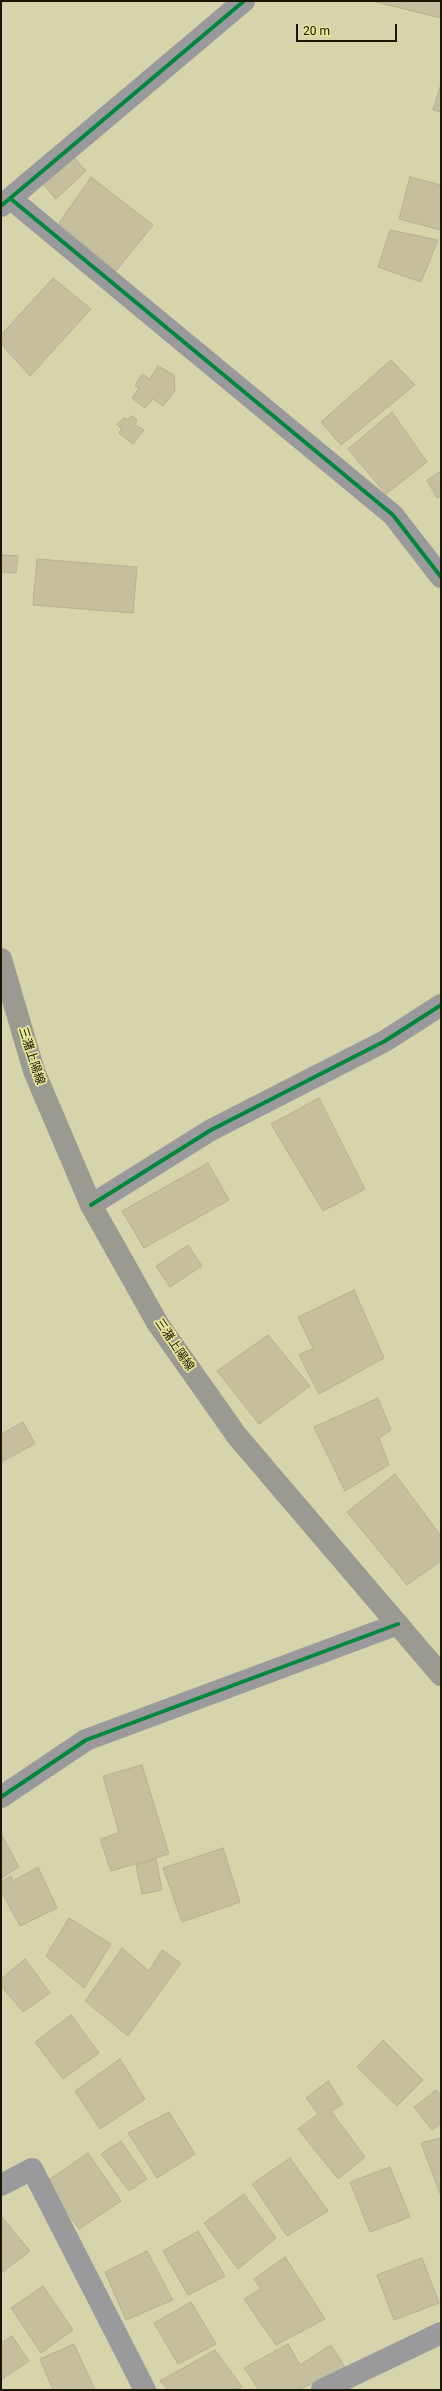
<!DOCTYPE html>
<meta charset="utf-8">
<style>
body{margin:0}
#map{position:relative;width:442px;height:2391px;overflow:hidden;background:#d5d4aa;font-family:Roboto,sans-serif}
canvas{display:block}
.frame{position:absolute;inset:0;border:2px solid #191700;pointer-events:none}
.scale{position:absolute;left:296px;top:24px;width:101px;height:18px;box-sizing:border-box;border:2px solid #191700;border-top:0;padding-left:5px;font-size:12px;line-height:14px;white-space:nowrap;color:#191700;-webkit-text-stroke:3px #e7e598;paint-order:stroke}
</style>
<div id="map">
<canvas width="442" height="2391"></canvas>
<div class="frame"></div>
<div class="scale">20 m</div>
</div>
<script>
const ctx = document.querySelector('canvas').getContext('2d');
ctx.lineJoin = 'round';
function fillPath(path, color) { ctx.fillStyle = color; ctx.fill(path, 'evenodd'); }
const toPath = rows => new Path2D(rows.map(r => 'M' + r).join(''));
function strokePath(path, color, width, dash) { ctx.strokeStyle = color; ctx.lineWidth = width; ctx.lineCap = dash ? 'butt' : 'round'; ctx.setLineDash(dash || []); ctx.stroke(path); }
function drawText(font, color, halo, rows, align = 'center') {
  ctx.font = font + ' Roboto,"Noto Sans JP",sans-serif'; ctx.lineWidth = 3.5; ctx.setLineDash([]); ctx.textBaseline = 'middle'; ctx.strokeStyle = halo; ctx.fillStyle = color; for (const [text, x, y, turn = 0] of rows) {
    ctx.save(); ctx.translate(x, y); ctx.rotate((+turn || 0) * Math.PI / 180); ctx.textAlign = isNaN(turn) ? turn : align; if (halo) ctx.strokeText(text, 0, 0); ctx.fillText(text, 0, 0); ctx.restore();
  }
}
const building = toPath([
 [372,1,441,1,441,18,372,1],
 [441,84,441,112,433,110,441,84],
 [70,153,86,171,56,199,40,181,70,153],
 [91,177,153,225,116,271,59,223,91,177],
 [410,177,441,185,441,230,399,219,410,177],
 [390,230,438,240,421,282,378,267,390,230],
 [53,278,91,309,30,376,1,344,1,335,53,278],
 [391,360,415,385,341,445,321,422,391,360],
 [158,366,174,375,175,391,163,406,153,399,145,408,132,398,139,388,135,386,142,374,150,379,158,366],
 [392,412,427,462,386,494,348,449,392,412],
 [132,416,137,420,135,425,144,430,133,444,119,433,121,429,117,424,125,417,127,420,132,416],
 [441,471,441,496,437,498,427,480,441,471],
 [1,555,18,556,16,573,1,572,1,555],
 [37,559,137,567,133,613,33,605,37,559],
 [319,1098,365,1189,323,1211,271,1124,319,1098],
 [208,1163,229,1200,144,1248,122,1211,208,1163],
 [188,1245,202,1266,170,1287,156,1266,188,1245],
 [354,1290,384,1358,319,1394,299,1355,313,1348,298,1317,354,1290],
 [268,1335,310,1386,259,1424,217,1371,268,1335],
 [378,1398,391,1430,379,1438,389,1465,345,1491,314,1427,378,1398],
 [23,1422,35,1444,1,1462,1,1434,23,1422],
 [395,1474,441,1536,441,1561,407,1585,347,1512,395,1474],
 [142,1765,169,1854,111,1871,100,1839,119,1833,103,1776,142,1765],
 [1,1834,19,1867,1,1878,1,1834],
 [223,1848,240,1902,182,1922,163,1868,223,1848],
 [156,1859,162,1890,142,1894,136,1865,156,1859],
 [38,1867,57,1908,20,1926,1,1891,1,1882,11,1876,13,1881,38,1867],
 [69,1918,111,1944,84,1988,46,1956,69,1918],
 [122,1948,149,1971,162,1950,181,1963,128,2036,85,2001,122,1948],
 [25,1959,50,1993,23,2012,1,1986,1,1979,25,1959],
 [71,2015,99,2053,63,2079,35,2042,71,2015],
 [383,2040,423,2080,397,2106,357,2067,383,2040],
 [120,2059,145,2099,100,2129,75,2091,120,2059],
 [328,2081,343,2104,331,2111,365,2157,338,2179,298,2129,318,2114,306,2098,328,2081],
 [436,2090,441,2096,441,2123,432,2130,414,2107,436,2090],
 [169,2112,195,2154,157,2178,128,2133,169,2112],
 [441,2138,441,2196,421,2143,441,2138],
 [121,2141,147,2179,129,2191,101,2154,121,2141],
 [88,2153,121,2201,79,2229,46,2182,88,2153],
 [290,2158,328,2211,287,2236,252,2184,290,2158],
 [390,2167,410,2217,370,2232,350,2182,390,2167],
 [244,2194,276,2238,238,2269,204,2223,244,2194],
 [1,2216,30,2251,1,2273,1,2216],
 [198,2231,225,2276,188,2295,163,2251,198,2231],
 [147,2251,173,2300,126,2320,105,2272,147,2251],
 [285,2257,325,2319,276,2345,244,2299,261,2289,254,2279,285,2257],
 [422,2258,439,2303,394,2320,377,2275,422,2258],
 [43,2286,73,2330,41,2353,11,2308,43,2286],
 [191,2302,216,2344,178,2364,154,2323,191,2302],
 [12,2336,29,2361,1,2380,1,2343,12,2336],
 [74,2344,95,2390,53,2390,40,2359,74,2344],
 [288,2344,300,2365,331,2345,346,2369,297,2390,259,2390,244,2368,288,2344],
 [215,2350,242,2387,237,2390,168,2390,160,2381,215,2350]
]);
fillPath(building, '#c5bf9d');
strokePath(building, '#b7b090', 1);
strokePath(toPath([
 [11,199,393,515,441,577],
 [1,206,244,1],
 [91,1205,211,1130,385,1041,441,1005],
 [1,1797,86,1740,398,1624],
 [1,2185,32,2169,145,2390],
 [322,2390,441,2333]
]), '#9a9a9c', 22);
strokePath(toPath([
 [1,959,34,1071,91,1205,158,1324,237,1436,441,1675]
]), '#9a9992', 22);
strokePath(toPath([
 [11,199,393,515,441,577],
 [1,206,244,1],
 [91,1205,211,1130,385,1041,441,1005],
 [1,1797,86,1740,398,1624]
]), '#00873e', 4);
drawText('12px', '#191700', '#e7e598', [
 ["三潴上陽線",31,1056,72],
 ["三潴上陽線",174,1345,56]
]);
</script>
